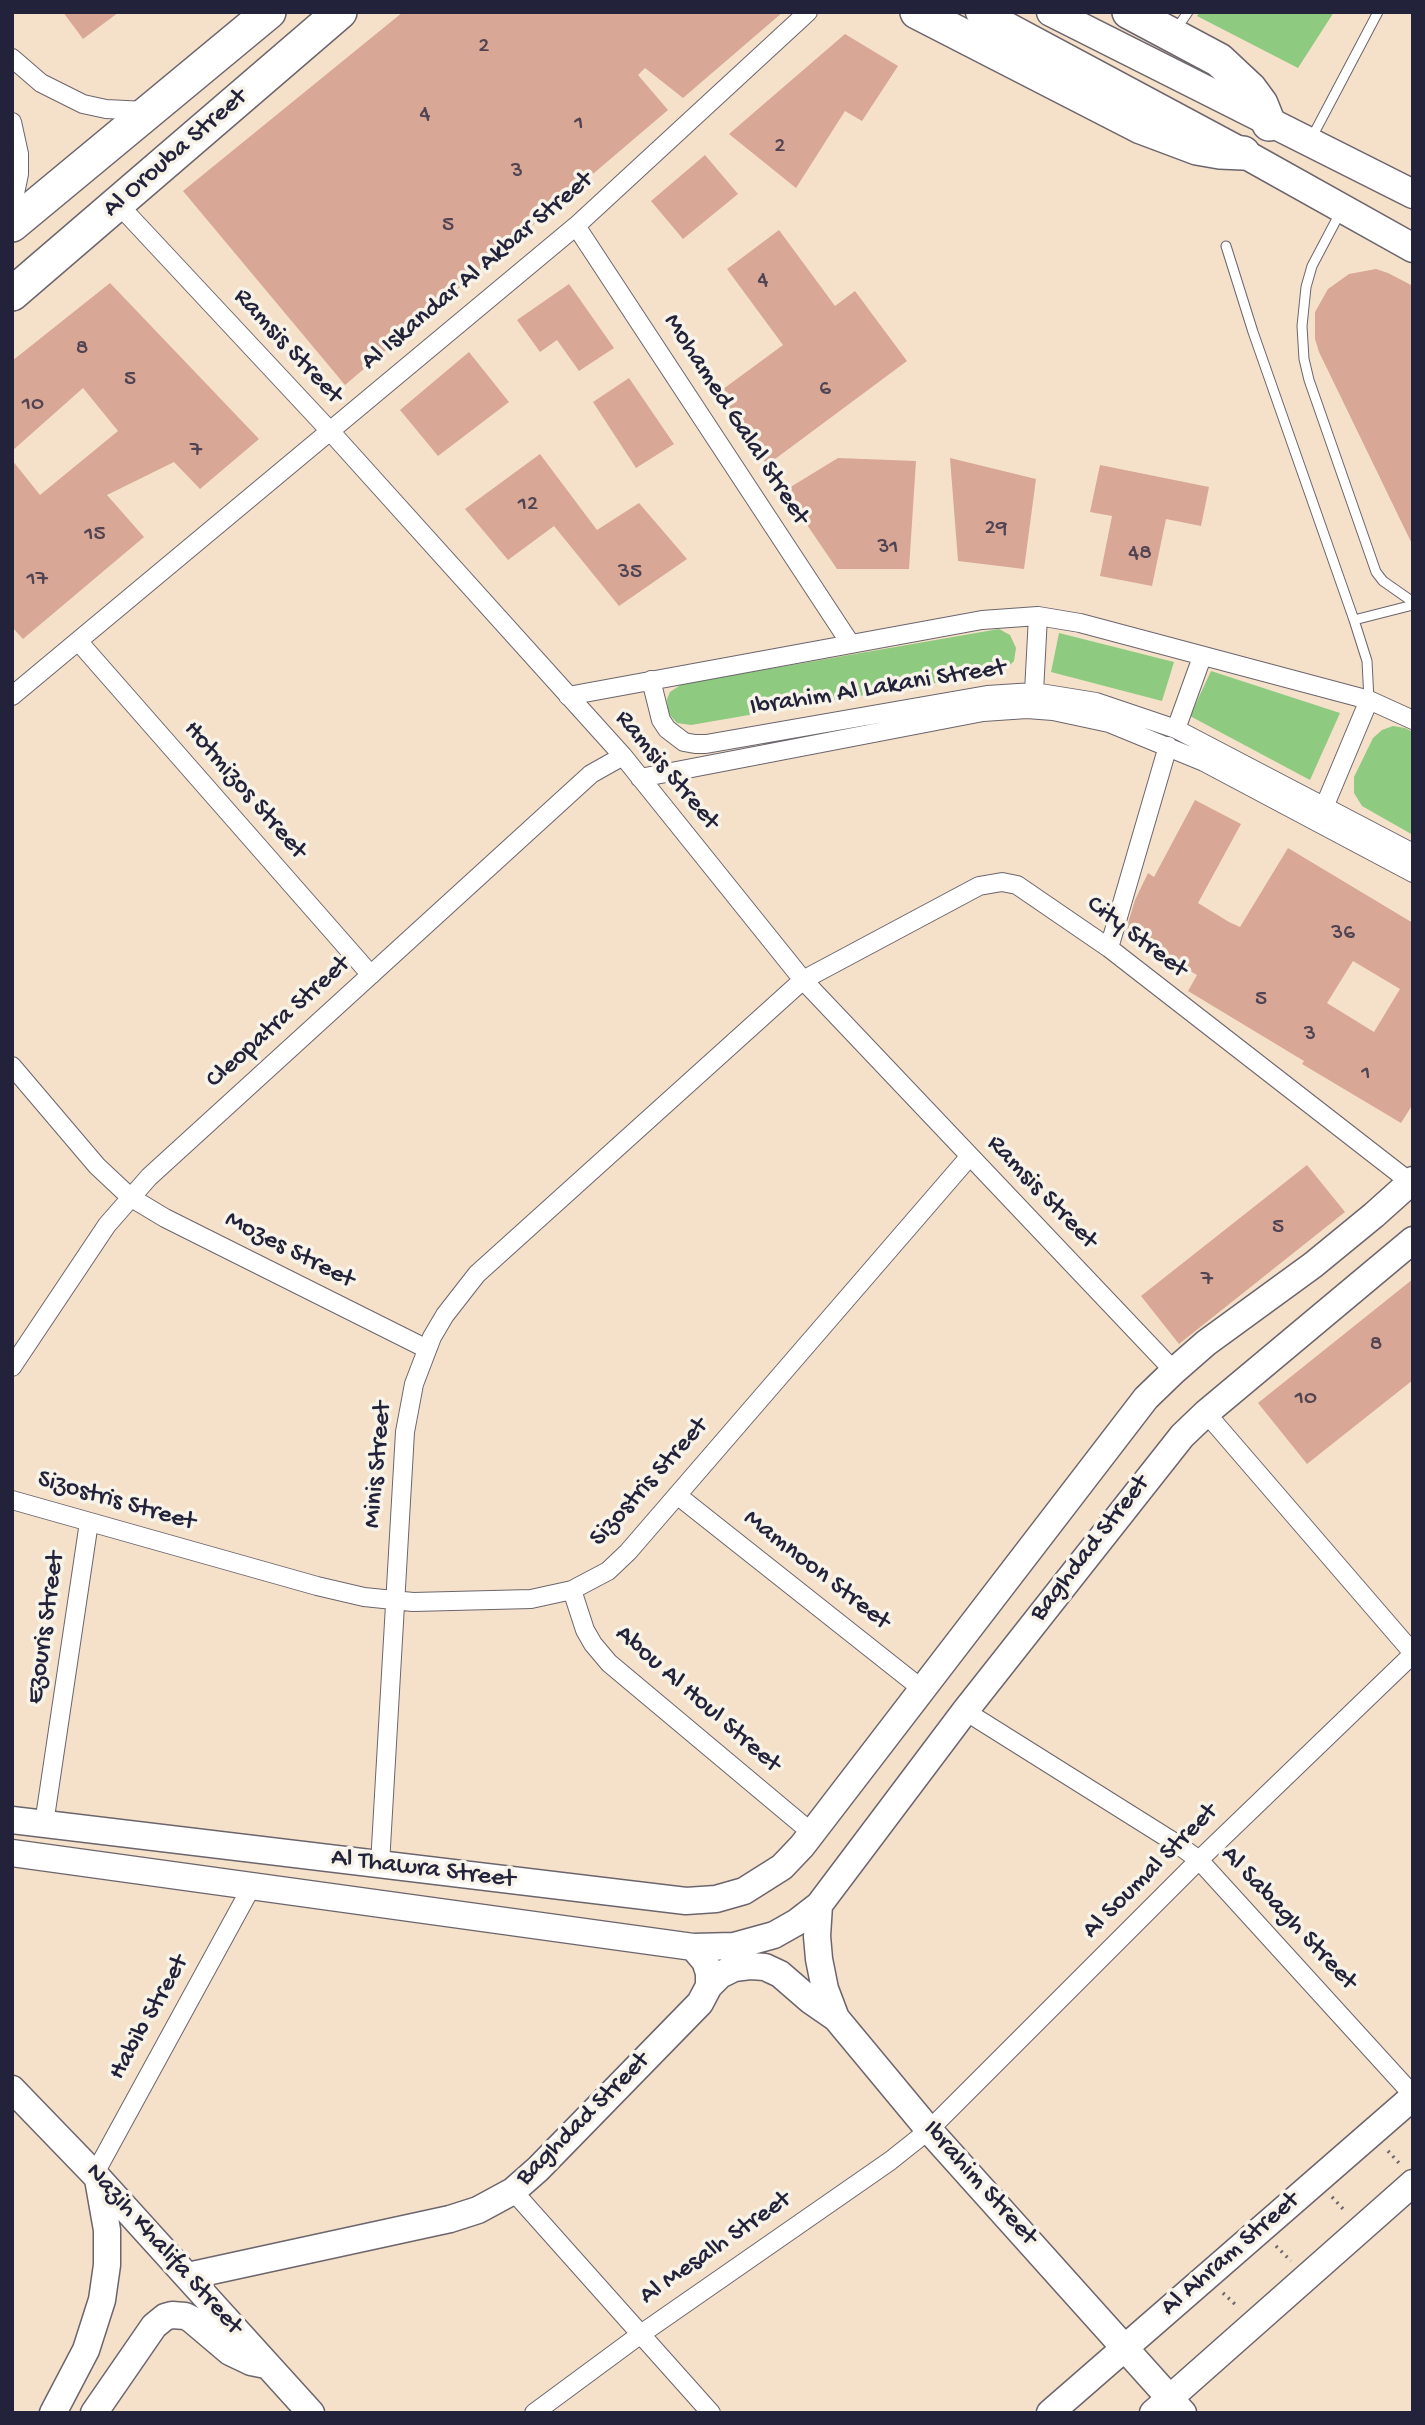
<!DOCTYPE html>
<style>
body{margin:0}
#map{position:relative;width:1425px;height:2425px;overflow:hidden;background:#f5e1c9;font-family:"Gochi Hand",sans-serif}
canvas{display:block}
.frame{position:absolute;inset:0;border:14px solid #22223b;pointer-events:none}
</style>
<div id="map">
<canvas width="1425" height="2425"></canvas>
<div class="frame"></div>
</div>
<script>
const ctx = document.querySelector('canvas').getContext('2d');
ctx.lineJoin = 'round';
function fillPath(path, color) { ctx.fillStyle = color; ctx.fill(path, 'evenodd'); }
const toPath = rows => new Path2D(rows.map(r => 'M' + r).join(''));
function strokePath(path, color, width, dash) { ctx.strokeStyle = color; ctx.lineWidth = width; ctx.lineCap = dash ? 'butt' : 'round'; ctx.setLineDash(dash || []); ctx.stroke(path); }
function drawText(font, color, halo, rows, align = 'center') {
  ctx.font = font + ' "Gochi Hand",sans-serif'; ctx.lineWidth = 7; ctx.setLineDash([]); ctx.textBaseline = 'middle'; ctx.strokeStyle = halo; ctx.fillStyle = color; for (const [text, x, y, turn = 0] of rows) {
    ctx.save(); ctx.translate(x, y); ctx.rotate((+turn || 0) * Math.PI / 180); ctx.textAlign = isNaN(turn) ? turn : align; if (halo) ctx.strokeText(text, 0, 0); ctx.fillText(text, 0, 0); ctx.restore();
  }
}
fillPath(toPath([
 [1200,12,1334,12,1298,68,1197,16],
 [999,629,1010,635,1016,648,1014,661,1004,671,691,725,677,723,668,713,667,699,670,692,682,684],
 [1059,633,1174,662,1162,701,1051,672],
 [1211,671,1340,713,1310,780,1190,716],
 [1393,726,1405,728,1413,732,1413,835,1362,806,1354,793,1354,777,1373,738,1382,730]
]), '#8eca80');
fillPath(toPath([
 [63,12,119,12,83,39],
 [403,12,783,12,683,98,645,68,638,75,668,110,345,385,183,191],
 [845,34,898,66,862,121,845,111,796,188,729,134],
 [705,155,738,194,683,239,651,201],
 [779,230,835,306,855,291,907,361,767,465,715,395,783,345,727,269],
 [1376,269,1388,273,1413,286,1413,546,1319,352,1315,339,1315,312,1328,289,1349,274],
 [110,283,259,439,200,489,174,462,107,495,144,537,23,639,12,627,12,460,40,495,118,431,83,388,12,451,12,361],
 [569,284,614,348,579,371,557,340,540,352,517,320],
 [469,352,509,402,438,456,400,410],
 [629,378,674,444,636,468,593,402],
 [540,454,597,530,639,503,687,559,619,606,554,526,508,560,465,509],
 [838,458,916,461,909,569,837,569,784,491],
 [950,458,1036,479,1024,569,958,561],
 [1100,465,1209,487,1201,526,1166,519,1152,586,1100,576,1112,516,1090,512],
 [1195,800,1241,824,1198,903,1229,922,1240,927,1288,848,1413,923,1413,1104,1401,1123,1302,1064,1304,1061,1188,991,1197,975,1125,933,1135,900,1148,873,1154,877],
 [1353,961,1400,989,1374,1032,1327,1003],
 [1307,1165,1345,1212,1179,1344,1141,1296],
 [1413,1279,1413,1380,1307,1464,1258,1403]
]), '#d9a795');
const lane = toPath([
 [1175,31,1188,12],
 [1311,139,1378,12],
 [1341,211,1312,266,1306,287,1302,326,1304,359,1309,380,1376,572,1383,581,1413,602],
 [1226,246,1253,332,1354,620,1367,661,1369,700],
 [1354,620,1413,605]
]);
const street = toPath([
 [12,58,41,83,83,104,106,109,146,111],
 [12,122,19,154,19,174,12,208],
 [118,204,330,431,623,756,803,980,1174,1371],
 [576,226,850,643],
 [78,641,371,975],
 [651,680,661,720,667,729,684,742,695,744,706,744,987,695,1034,692,1096,702,1176,729,1413,853],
 [1034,692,1038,616],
 [12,696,576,226,808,12],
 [568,696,982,620,1038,616,1080,623,1369,700,1413,720],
 [1176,729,1202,657],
 [640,778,983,712,1027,709,1053,711,1109,723,1204,762,1413,873],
 [1325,805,1369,700],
 [1109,948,1168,746],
 [12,1066,97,1166,130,1197,165,1218,427,1349],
 [12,1367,107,1225,149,1177,591,774,623,756],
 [1206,1413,1413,1653],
 [677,1495,922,1689],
 [12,1500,317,1586,364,1597,413,1602,531,1599,572,1590,608,1571,628,1552,970,1156],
 [572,1590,585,1630,593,1644,609,1663,812,1833],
 [965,1711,1177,1844,1199,1860,1413,2095],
 [44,1824,89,1522],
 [380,1864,405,1432,414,1384,432,1337,445,1315,477,1274,803,980,979,886,1002,882,1017,885,1109,948,1410,1182],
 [94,2175,252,1886],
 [513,2191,711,2413],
 [534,2413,641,2334,890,2161,929,2130,1199,1860,1413,1654]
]);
const secondary = toPath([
 [12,1820,686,1901,716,1899,744,1891,782,1867,802,1846,1146,1398,1174,1371,1206,1343,1313,1265,1374,1215,1413,1180],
 [12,1853,693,1947,734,1946,774,1935,797,1922,819,1905,965,1711,1182,1436,1206,1413,1413,1240],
 [819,1905,817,1936,819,1959,825,1989,836,2018,929,2130,1183,2413],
 [709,1986,720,1975,734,1968,750,1966,765,1967,780,1974,810,2000,836,2018],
 [12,2089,98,2178,311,2413],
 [188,2276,450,2219,478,2210,513,2191,538,2169,700,2003,709,1986,709,1973,705,1961,693,1947],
 [53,2413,86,2350,102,2300,107,2265,107,2230,98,2179],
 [94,2413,154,2326,165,2317,172,2315,185,2316,191,2319,230,2352,251,2362,266,2365],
 [1050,2413,1413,2097],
 [1153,2413,1413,2183]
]);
const primary = toPath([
 [980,12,1243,153,1413,248],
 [1051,12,1413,194]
]);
const highway = toPath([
 [917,12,1141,127,1197,148,1220,152,1243,153],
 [1129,12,1219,60,1250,89,1261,104,1269,124],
 [12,225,269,12],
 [12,294,340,12]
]);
strokePath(lane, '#6c656d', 11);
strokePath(street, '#6c656d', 20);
strokePath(secondary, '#6c656d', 29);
strokePath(primary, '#6c656d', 31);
strokePath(highway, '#6c656d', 36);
strokePath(toPath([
 [1413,418,1413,427],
 [1388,2151,1399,2163],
 [1332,2197,1346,2212],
 [1276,2246,1291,2261],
 [1223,2293,1238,2307]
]), '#6c656d', 3.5, [2, 5]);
strokePath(lane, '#fff', 9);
strokePath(street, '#fff', 18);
strokePath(secondary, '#fff', 26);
strokePath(primary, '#fff', 28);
strokePath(highway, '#fff', 33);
drawText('23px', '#504352', null, [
 ["2",484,47],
 ["4",425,115],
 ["1",579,124],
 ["2",780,147],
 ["3",517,172],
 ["5",448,226],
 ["4",763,281],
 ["8",82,349],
 ["5",130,380],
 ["6",825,390],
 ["10",33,405],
 ["7",196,451],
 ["12",528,505],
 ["29",996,529],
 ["15",95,535],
 ["31",888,548],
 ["48",1140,554],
 ["35",630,573],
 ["17",37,580],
 ["36",1343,934],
 ["5",1261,1000],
 ["3",1310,1035],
 ["1",1366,1074],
 ["5",1278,1228],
 ["7",1207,1280],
 ["8",1376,1345],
 ["10",1306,1399]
]);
drawText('26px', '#22223b', '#f7f3e8', [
 ["Al Orouba Street",176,154,-41],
 ["Al Iskandar Al Akbar Street",478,272,-40],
 ["Ramsis Street",287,347,47],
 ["Mohamed Galal Street",735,420,57],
 ["Ibrahim Al Lakani Street",878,689,-9],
 ["Ramsis Street",666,771,50],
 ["Hotmizos Street",244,791,49],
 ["City Street",1136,938,37],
 ["Cleopatra Street",279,1023,-42],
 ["Ramsis Street",1041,1193,46],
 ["Mozes Street",289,1251,27],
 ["Minis Street",379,1465,-85],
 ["Sizostris Street",650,1483,-48],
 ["Sizostris Street",116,1502,16],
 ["Baghdad Street",1091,1549,-52],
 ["Mamnoon Street",816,1571,38],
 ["Ezouris Street",47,1628,-82],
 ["Abou Al Houl Street",697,1700,41],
 ["Al Thawra Street",423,1870,7],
 ["Al Soumal Street",1151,1872,-45],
 ["Al Sabagh Street",1288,1919,47],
 ["Habib Street",150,2018,-61],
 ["Baghdad Street",584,2120,-45],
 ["Ibrahim Street",979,2184,48],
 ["Al Mesalh Street",716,2249,-35],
 ["Nazih Khalifa Street",163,2250,48],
 ["Al Ahram Street",1231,2255,-41]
]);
</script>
